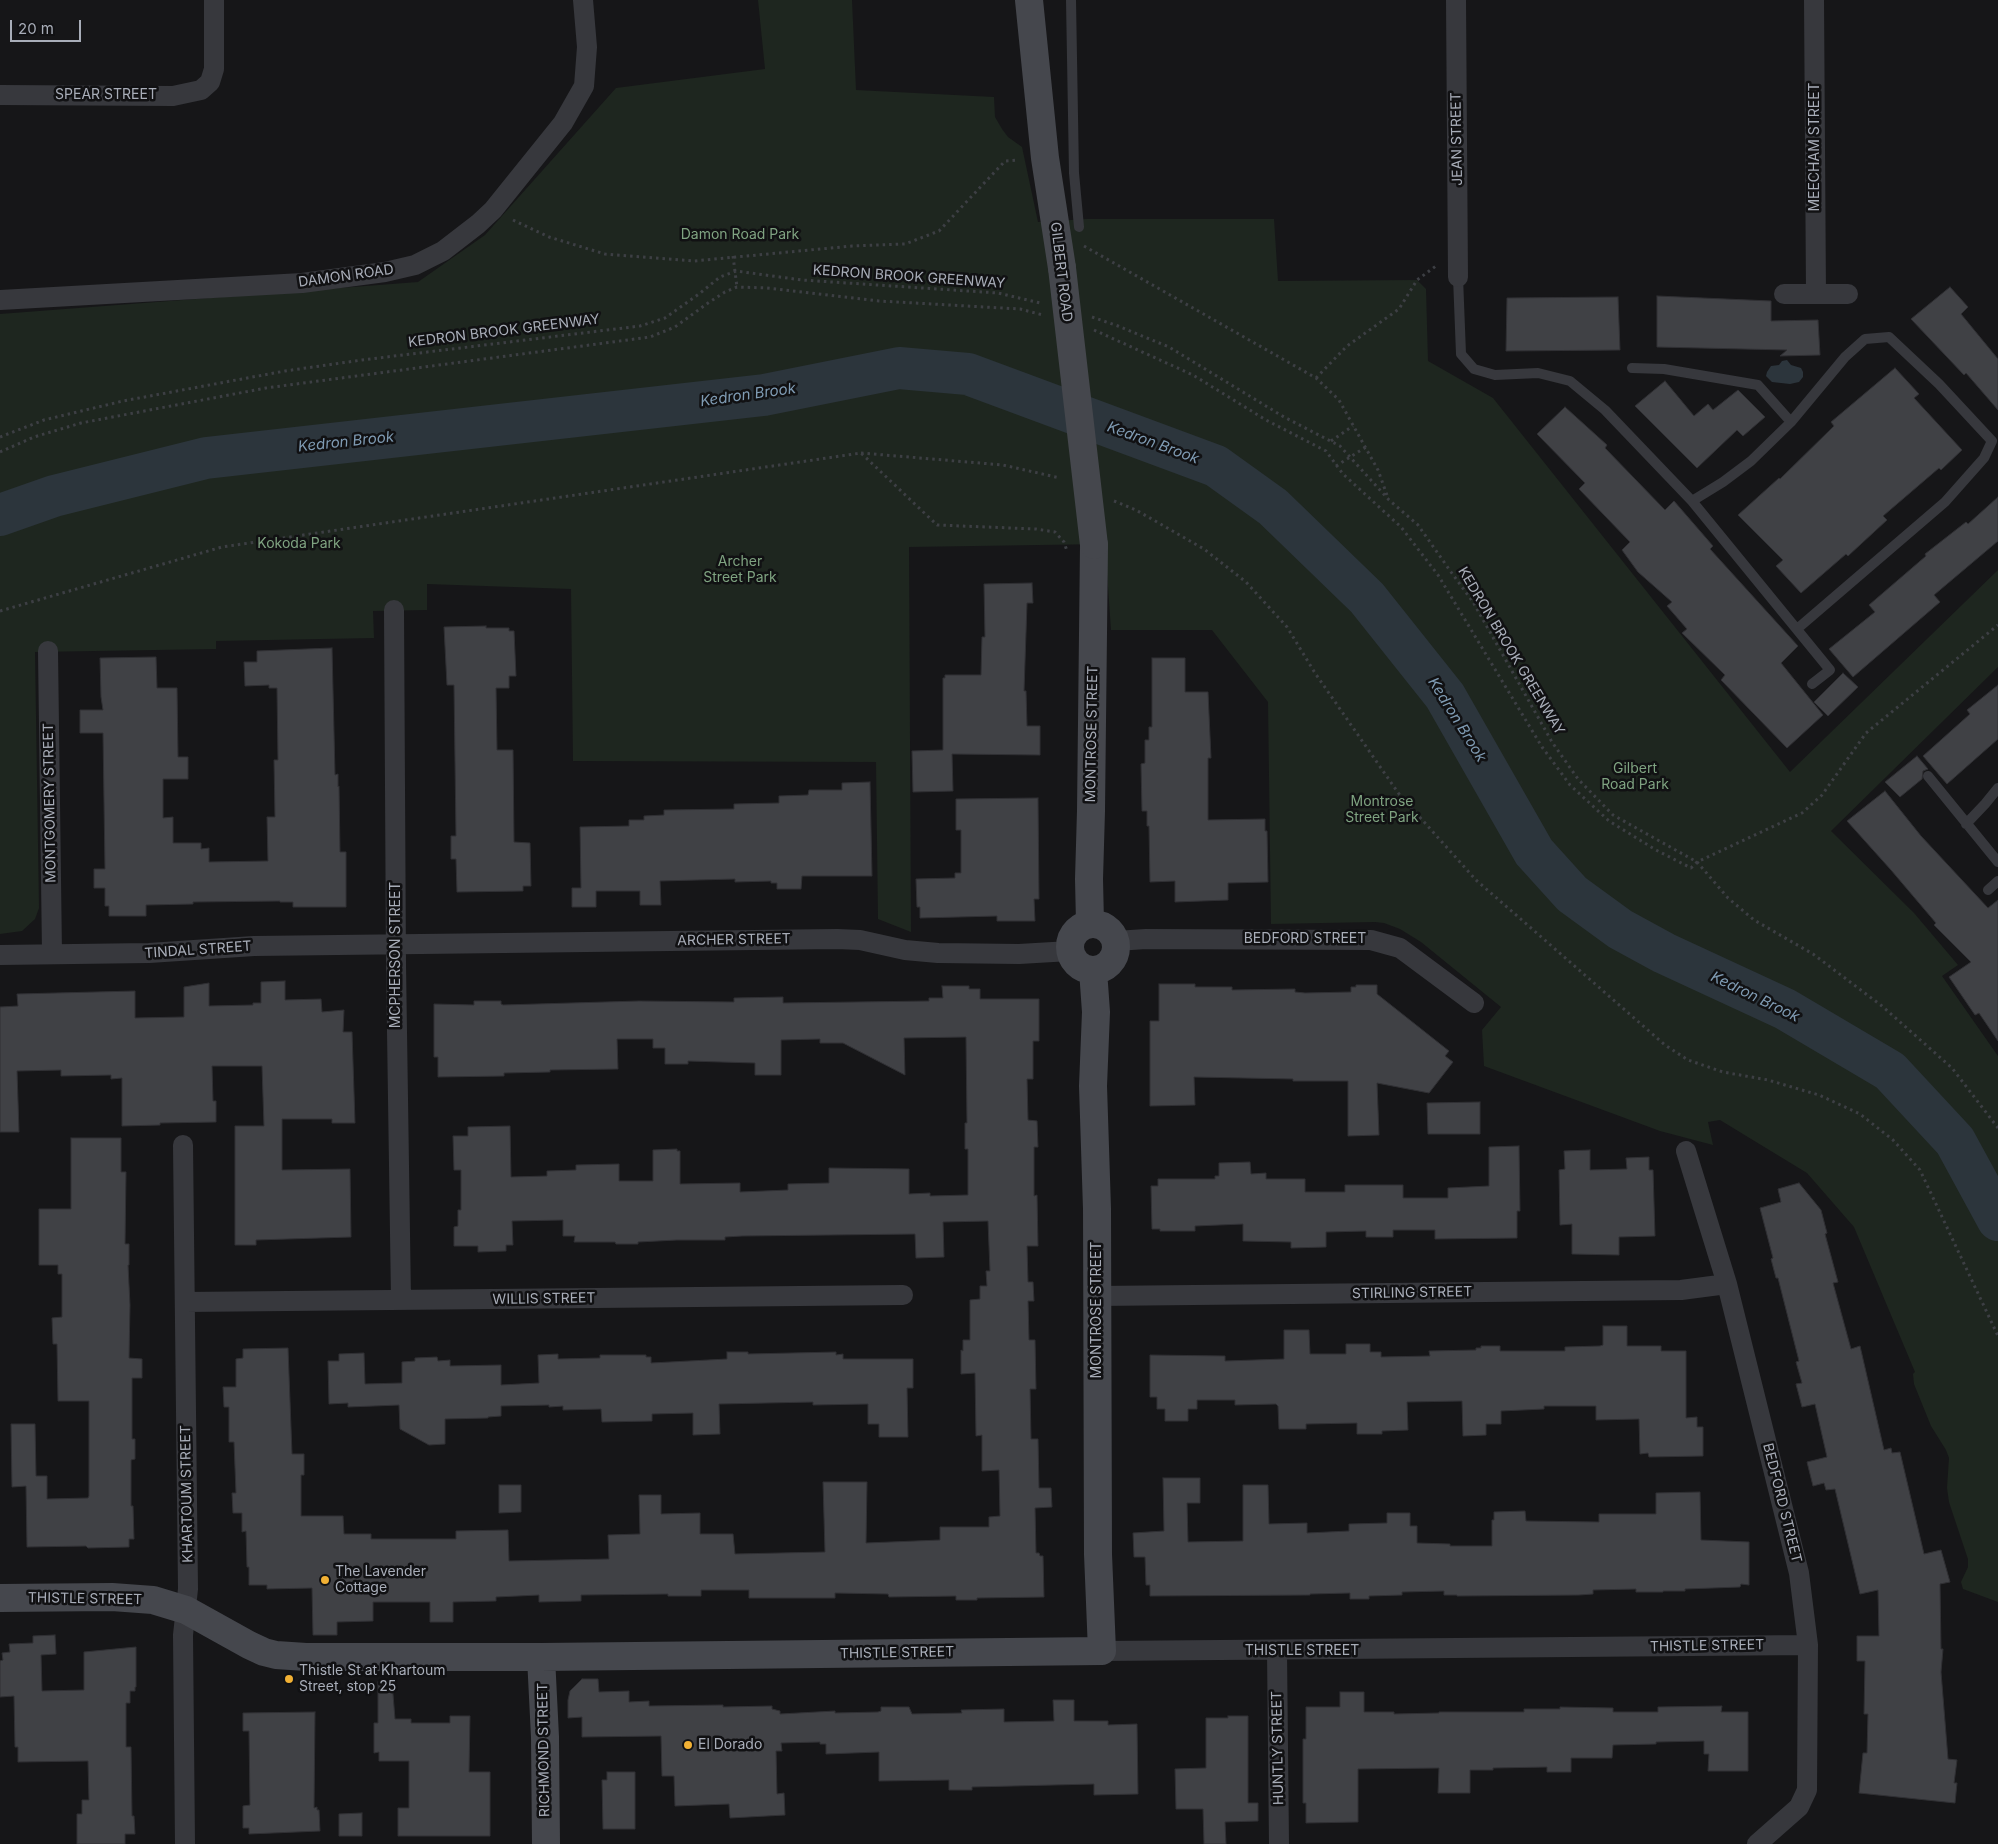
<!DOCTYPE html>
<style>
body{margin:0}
#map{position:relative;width:1998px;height:1844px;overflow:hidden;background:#161618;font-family:Inter,sans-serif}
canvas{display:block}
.scale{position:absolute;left:10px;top:20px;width:71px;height:22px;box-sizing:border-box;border:2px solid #a8adb8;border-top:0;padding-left:6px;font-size:15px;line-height:18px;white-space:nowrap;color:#a8adb8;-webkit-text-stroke:4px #111113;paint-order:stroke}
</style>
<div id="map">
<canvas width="1998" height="1844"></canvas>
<div class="scale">20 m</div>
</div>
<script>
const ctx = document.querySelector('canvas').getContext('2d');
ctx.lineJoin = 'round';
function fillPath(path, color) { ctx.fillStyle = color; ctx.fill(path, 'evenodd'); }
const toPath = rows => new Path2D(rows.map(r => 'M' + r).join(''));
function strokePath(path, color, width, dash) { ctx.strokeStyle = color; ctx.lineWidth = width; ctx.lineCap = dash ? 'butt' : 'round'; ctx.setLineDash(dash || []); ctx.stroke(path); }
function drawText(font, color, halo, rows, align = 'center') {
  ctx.font = font + ' Inter,sans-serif'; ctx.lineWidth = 5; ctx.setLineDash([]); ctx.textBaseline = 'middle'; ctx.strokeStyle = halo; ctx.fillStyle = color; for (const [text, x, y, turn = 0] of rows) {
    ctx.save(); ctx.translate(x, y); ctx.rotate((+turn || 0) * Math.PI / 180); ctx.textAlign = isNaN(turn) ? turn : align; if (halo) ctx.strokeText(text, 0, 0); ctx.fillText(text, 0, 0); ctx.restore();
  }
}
fillPath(toPath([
 [758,0,852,0,856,90,994,97,995,117,1002,129,1008,137,1022,147,1038,222,1087,219,1274,219,1278,281,1417,280,1426,289,1428,361,1493,398,1790,772,1998,570,1998,667,1831,831,1914,913,1958,965,1942,976,1998,1056,1998,1602,1963,1589,1961,1582,1968,1567,1968,1559,1949,1502,1947,1488,1949,1458,1946,1450,1931,1426,1914,1384,1913,1374,1915,1372,1854,1227,1807,1173,1720,1120,1708,1122,1713,1145,1660,1131,1484,1066,1482,1030,1501,1007,1421,942,1400,929,1384,923,1375,922,1271,924,1268,702,1212,630,1111,630,1105,544,909,547,911,932,878,919,876,762,573,761,571,589,427,584,427,610,373,611,374,638,216,641,216,649,35,652,39,908,35,919,22,931,0,934,0,314,418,282,485,235,616,88,765,69]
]), '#1e261f');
fillPath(toPath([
 [1787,360,1791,365,1801,368,1803,372,1803,377,1799,382,1790,384,1772,382,1766,376,1767,372,1771,366,1779,365,1782,361]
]), '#2c353c');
strokePath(toPath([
 [0,515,54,496,206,458,764,395,899,368,968,374,1216,466,1273,507,1367,598,1445,696,1534,852,1572,894,1620,929,1664,953,1785,1009,1890,1071,1955,1141,1998,1220]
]), '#2c353c', 42);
const building = toPath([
 [1950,287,1968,307,1961,314,1998,359,1998,410,1966,373,1964,375,1911,319,1950,287],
 [1657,296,1771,301,1771,321,1818,320,1820,355,1780,356,1787,350,1657,347,1657,296],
 [1618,297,1620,350,1506,351,1507,298,1618,297],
 [1895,368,1919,394,1914,398,1962,450,1941,470,1939,468,1883,516,1887,520,1848,556,1846,554,1801,593,1776,566,1783,560,1738,515,1779,478,1780,479,1834,426,1831,422,1895,368],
 [1665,381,1694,416,1708,404,1713,410,1738,390,1765,417,1743,436,1737,430,1697,468,1635,406,1665,381],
 [1565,407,1607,445,1605,448,1665,510,1674,501,1713,546,1710,549,1798,646,1781,663,1823,715,1787,748,1721,680,1725,675,1682,633,1687,629,1667,606,1672,602,1638,572,1622,550,1630,542,1579,489,1585,483,1537,434,1565,407],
 [1998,497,1998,541,1934,595,1940,602,1853,677,1829,649,1875,612,1869,605,1926,556,1925,554,1966,522,1968,524,1998,497],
 [1032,583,1033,603,1027,603,1024,691,1026,691,1027,726,1040,726,1040,755,952,754,953,791,913,792,912,751,943,750,943,678,945,678,945,675,981,675,982,637,985,637,984,584,1032,583],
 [486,626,486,628,509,628,509,631,514,631,516,676,509,676,509,688,496,688,497,750,513,750,514,842,530,843,531,886,523,886,523,891,457,892,456,859,451,859,451,836,456,836,454,685,447,685,444,627,486,626],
 [332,648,335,775,338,774,338,787,339,786,340,852,346,852,346,907,293,907,293,902,280,902,280,901,193,902,193,904,146,905,146,916,109,916,109,906,105,906,105,888,94,888,94,869,105,869,103,733,80,733,80,710,103,710,101,697,100,658,156,657,157,688,177,688,178,757,188,757,188,779,163,779,163,818,173,817,173,843,201,843,201,849,209,848,209,862,268,861,267,817,275,817,274,760,278,760,277,688,269,688,269,685,245,686,244,662,257,662,257,651,332,648],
 [1152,658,1185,658,1185,692,1208,692,1211,758,1208,758,1208,820,1265,819,1265,831,1267,831,1268,882,1228,883,1228,900,1175,902,1175,881,1150,882,1149,826,1147,826,1147,811,1142,811,1141,764,1145,763,1145,740,1149,740,1149,727,1152,727,1152,658],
 [1843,673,1858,687,1828,716,1814,702,1843,673],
 [1998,685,1998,739,1947,784,1923,756,1970,714,1967,710,1998,685],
 [1917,756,1928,769,1923,771,1922,779,1900,797,1885,782,1917,756],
 [870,782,872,876,802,876,801,889,777,889,777,883,771,883,771,881,735,882,735,879,660,881,661,905,640,905,640,891,596,891,596,907,572,907,572,888,581,888,580,827,629,826,629,820,644,820,644,816,664,815,664,810,734,809,734,804,779,803,779,796,808,795,809,790,842,790,842,783,870,782],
 [1885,791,1921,836,1988,908,1998,900,1998,1041,1979,1013,1975,1015,1949,977,1971,962,1934,925,1936,923,1891,870,1847,821,1885,791],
 [1038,798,1039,899,1034,899,1035,921,997,921,997,916,920,918,920,907,917,907,916,879,955,878,955,873,961,873,961,830,956,830,956,799,1038,798],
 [285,981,285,1000,321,999,322,1012,344,1010,343,1032,352,1032,355,1123,332,1123,332,1119,282,1119,282,1170,350,1169,351,1237,256,1240,256,1245,235,1245,235,1126,264,1126,262,1066,212,1066,213,1101,216,1101,216,1122,160,1123,160,1125,122,1126,122,1078,111,1079,111,1075,61,1076,61,1070,17,1071,19,1132,0,1132,0,1007,18,1006,17,994,135,991,135,1018,184,1017,184,987,209,983,209,1006,253,1005,253,1003,261,1003,261,982,285,981],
 [1159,984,1195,984,1195,987,1232,987,1232,990,1295,989,1295,992,1305,993,1351,992,1351,987,1356,987,1356,985,1377,985,1377,994,1449,1051,1445,1056,1453,1062,1429,1093,1377,1083,1379,1135,1348,1136,1348,1081,1293,1081,1293,1079,1194,1077,1195,1105,1150,1106,1150,1021,1159,1021,1159,984],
 [942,986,969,986,969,989,980,989,980,999,1039,999,1039,1041,1033,1041,1033,1079,1027,1079,1028,1120,1037,1121,1038,1147,1034,1147,1034,1196,1037,1195,1038,1246,1027,1246,1028,1282,1033,1282,1034,1301,1028,1301,1029,1340,1035,1340,1036,1389,1030,1389,1031,1439,1038,1439,1039,1488,1051,1488,1052,1507,1035,1508,1036,1553,1039,1553,1040,1556,1043,1556,1044,1597,977,1598,977,1600,956,1600,956,1596,889,1597,888,1594,835,1593,835,1598,749,1598,749,1590,701,1590,701,1596,668,1596,668,1594,581,1595,581,1601,539,1602,539,1595,496,1597,496,1601,453,1602,453,1622,430,1622,430,1602,373,1602,373,1621,337,1622,337,1635,313,1635,312,1588,267,1589,267,1585,249,1585,249,1567,247,1567,246,1531,242,1532,242,1513,233,1513,232,1493,236,1493,234,1442,229,1442,229,1407,224,1407,223,1387,236,1387,236,1359,243,1358,243,1349,288,1348,292,1454,304,1454,304,1475,301,1475,301,1516,343,1516,344,1534,371,1534,371,1539,456,1539,456,1531,508,1530,509,1561,609,1559,608,1535,640,1534,639,1495,661,1495,661,1514,700,1513,700,1534,733,1534,735,1554,825,1552,823,1482,867,1482,866,1543,940,1540,940,1527,989,1527,989,1517,1000,1516,999,1470,982,1471,982,1435,976,1436,975,1373,961,1374,961,1350,963,1351,963,1340,970,1340,970,1300,980,1299,980,1286,987,1286,986,1271,990,1271,988,1221,943,1222,944,1257,916,1258,915,1234,742,1236,725,1237,725,1240,677,1240,638,1242,638,1244,616,1244,615,1242,574,1242,575,1236,563,1236,563,1220,512,1221,513,1245,506,1245,506,1251,478,1252,478,1246,454,1246,454,1227,458,1226,458,1210,461,1210,461,1170,454,1170,453,1136,468,1136,468,1127,510,1126,511,1177,547,1176,547,1171,576,1170,576,1165,619,1164,619,1181,653,1181,653,1150,677,1149,677,1151,680,1151,680,1184,740,1183,740,1192,788,1190,788,1184,829,1183,829,1168,909,1169,909,1194,930,1193,930,1196,968,1195,968,1149,965,1149,965,1123,967,1123,966,1037,904,1038,905,1075,843,1043,820,1043,820,1039,781,1040,781,1075,755,1075,755,1063,688,1061,688,1064,665,1064,665,1048,653,1048,653,1039,617,1039,618,1069,550,1070,550,1072,504,1073,504,1076,438,1077,438,1057,434,1057,434,1004,474,1005,474,1001,501,1001,501,1004,503,1005,639,1001,734,1002,734,998,783,997,783,1003,929,1001,929,998,943,998,942,986],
 [1480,1102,1480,1134,1428,1134,1427,1103,1480,1102],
 [71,1138,121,1138,121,1172,126,1172,125,1244,129,1244,129,1265,128,1265,130,1305,129,1358,142,1359,142,1378,132,1378,132,1439,135,1439,135,1459,131,1460,131,1506,133,1506,134,1539,129,1539,129,1547,88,1548,86,1546,27,1547,26,1486,12,1487,11,1424,35,1424,36,1476,47,1476,47,1499,88,1498,89,1496,89,1401,58,1401,57,1344,53,1344,52,1318,62,1317,62,1274,58,1274,58,1265,39,1265,39,1209,71,1209,71,1138],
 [1519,1146,1520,1211,1517,1211,1517,1238,1435,1239,1435,1230,1393,1230,1393,1237,1366,1237,1366,1231,1326,1232,1326,1247,1291,1248,1291,1242,1243,1241,1243,1224,1195,1226,1195,1231,1160,1231,1160,1229,1152,1229,1151,1186,1158,1186,1158,1179,1215,1179,1215,1176,1219,1176,1219,1163,1250,1162,1251,1174,1266,1173,1266,1179,1305,1179,1305,1192,1345,1192,1345,1185,1403,1185,1403,1198,1448,1198,1448,1188,1489,1186,1489,1147,1519,1146],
 [1590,1150,1590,1170,1627,1169,1626,1158,1649,1157,1649,1170,1653,1170,1655,1236,1619,1237,1619,1255,1572,1254,1572,1224,1560,1225,1559,1170,1565,1169,1564,1151,1590,1150],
 [1799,1183,1821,1210,1827,1233,1825,1234,1838,1282,1833,1283,1851,1349,1860,1346,1884,1450,1891,1448,1892,1453,1900,1452,1924,1554,1941,1550,1950,1582,1940,1584,1941,1649,1943,1649,1941,1672,1948,1759,1957,1760,1954,1783,1957,1783,1955,1803,1859,1793,1863,1753,1867,1753,1868,1714,1864,1714,1865,1661,1857,1661,1857,1636,1879,1636,1878,1590,1860,1594,1835,1489,1826,1490,1824,1483,1813,1486,1807,1462,1827,1457,1815,1404,1802,1407,1796,1384,1802,1383,1796,1362,1799,1361,1778,1278,1776,1278,1771,1259,1773,1258,1760,1208,1781,1202,1778,1189,1799,1183],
 [1603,1326,1627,1326,1627,1346,1661,1346,1661,1351,1686,1351,1686,1418,1697,1417,1697,1427,1703,1427,1703,1456,1649,1457,1648,1453,1640,1454,1639,1419,1596,1420,1596,1406,1544,1406,1544,1409,1501,1411,1501,1424,1486,1424,1486,1435,1463,1436,1462,1401,1407,1402,1408,1430,1382,1431,1382,1434,1357,1434,1357,1423,1306,1424,1306,1429,1279,1429,1278,1406,1276,1404,1235,1405,1235,1400,1197,1400,1197,1409,1188,1409,1188,1421,1165,1421,1165,1409,1157,1409,1157,1397,1150,1397,1150,1355,1225,1356,1225,1361,1284,1359,1284,1330,1309,1330,1310,1354,1346,1354,1346,1344,1370,1344,1370,1352,1381,1352,1381,1357,1430,1356,1429,1351,1476,1350,1476,1348,1481,1348,1481,1346,1500,1346,1500,1351,1565,1351,1565,1347,1600,1346,1603,1345,1603,1326],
 [727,1352,748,1352,748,1354,836,1352,836,1355,843,1354,843,1359,913,1359,913,1388,907,1388,908,1437,879,1437,879,1424,868,1424,868,1404,813,1405,813,1402,719,1404,720,1434,693,1435,693,1413,652,1414,652,1421,602,1422,601,1409,563,1410,563,1406,549,1407,549,1405,501,1406,501,1416,488,1417,488,1418,445,1419,445,1444,429,1445,400,1429,399,1405,348,1407,348,1403,329,1404,328,1361,339,1361,339,1354,364,1353,365,1384,402,1383,402,1362,415,1361,415,1358,437,1357,438,1361,450,1360,450,1366,501,1365,501,1385,539,1383,538,1355,558,1354,558,1359,600,1358,600,1355,646,1355,646,1357,651,1357,651,1363,727,1359,727,1352],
 [1163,1478,1200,1478,1200,1503,1187,1503,1188,1542,1243,1541,1243,1485,1268,1485,1269,1524,1307,1523,1307,1533,1349,1531,1349,1524,1387,1523,1387,1513,1410,1513,1410,1526,1417,1526,1417,1543,1450,1544,1450,1546,1492,1546,1492,1520,1494,1520,1494,1512,1525,1511,1526,1521,1599,1522,1599,1514,1656,1514,1656,1493,1700,1492,1701,1540,1749,1542,1749,1585,1741,1584,1740,1587,1685,1589,1685,1591,1663,1591,1663,1592,1636,1592,1636,1589,1593,1590,1593,1594,1579,1595,1457,1596,1457,1595,1444,1595,1444,1591,1402,1592,1402,1595,1369,1596,1369,1599,1350,1599,1350,1593,1310,1594,1310,1595,1150,1596,1150,1585,1146,1585,1145,1557,1134,1557,1133,1533,1164,1531,1163,1478],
 [499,1485,521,1485,521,1512,499,1513,499,1485],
 [55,1635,56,1654,41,1655,42,1691,84,1690,84,1652,136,1647,136,1687,135,1687,135,1691,130,1691,130,1703,126,1703,126,1747,131,1747,132,1816,134,1816,135,1834,125,1834,125,1844,77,1844,77,1814,82,1814,82,1800,89,1800,88,1761,18,1762,18,1747,15,1747,14,1696,0,1697,0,1661,3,1660,2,1653,10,1652,9,1644,33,1643,33,1636,55,1635],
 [582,1679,598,1679,599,1692,629,1691,629,1702,649,1701,649,1706,723,1705,723,1707,772,1706,772,1709,780,1711,780,1714,835,1711,835,1713,878,1712,881,1711,881,1707,909,1707,912,1714,962,1713,961,1710,1004,1709,1004,1722,1054,1721,1053,1700,1074,1700,1074,1721,1108,1721,1108,1725,1137,1724,1138,1794,1094,1795,1094,1784,972,1787,972,1790,949,1790,949,1780,879,1781,879,1752,826,1754,826,1744,820,1744,820,1742,781,1743,782,1751,776,1751,777,1794,784,1793,785,1815,730,1818,729,1804,675,1806,674,1776,662,1776,661,1736,582,1737,582,1717,568,1718,568,1700,570,1691,582,1679],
 [378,1682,392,1682,395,1719,411,1719,411,1723,450,1723,450,1716,470,1716,469,1772,490,1772,490,1836,398,1836,398,1808,409,1808,409,1761,379,1761,379,1752,374,1753,374,1723,378,1723,378,1682],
 [1340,1692,1364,1692,1364,1712,1394,1712,1394,1714,1439,1713,1439,1712,1524,1712,1524,1709,1560,1709,1560,1707,1613,1708,1613,1712,1658,1712,1658,1707,1722,1706,1721,1712,1748,1712,1748,1771,1708,1771,1709,1754,1704,1754,1704,1741,1656,1742,1656,1744,1613,1745,1612,1758,1571,1758,1571,1772,1547,1772,1547,1767,1493,1768,1493,1770,1470,1770,1470,1793,1438,1793,1439,1768,1358,1769,1358,1822,1306,1823,1306,1803,1303,1803,1303,1739,1306,1739,1306,1707,1340,1707,1340,1692],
 [315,1712,314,1808,317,1807,317,1810,319,1810,320,1831,249,1834,249,1828,243,1828,243,1806,250,1805,249,1731,243,1731,243,1713,315,1712],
 [1228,1716,1248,1716,1248,1803,1258,1803,1258,1821,1225,1822,1226,1844,1204,1844,1203,1809,1176,1809,1175,1769,1206,1768,1206,1718,1228,1718,1228,1716],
 [607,1772,635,1772,635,1829,603,1829,602,1780,607,1780,607,1772],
 [362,1813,362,1836,339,1836,339,1814,362,1813]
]);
fillPath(building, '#404145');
strokePath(building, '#303034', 1);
strokePath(toPath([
 [513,220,549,237,605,254,694,261,852,246,905,244,939,231,1005,161,1019,160],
 [1084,246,1316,378,1339,400,1378,470,1388,498],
 [733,256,737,287],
 [1092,317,1118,326,1169,347,1284,417,1340,446,1389,500,1418,525,1451,572,1473,602,1552,742,1578,779,1613,815,1697,862,1728,898,1754,920,1813,954,1882,1006,1952,1068,1998,1128],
 [1094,330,1193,375,1266,420,1326,451,1343,474,1401,527,1438,575,1542,747,1570,785,1609,821,1656,850,1691,868,1697,862,1802,813,1822,795,1866,733,1998,625],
 [1316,378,1347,346,1399,309,1417,280,1436,266],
 [0,437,44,420,123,401,285,371,362,360,640,326,665,318,699,294,720,277,736,271,802,280,998,293,1040,303],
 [1331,441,1353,426],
 [0,452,34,437,81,423,266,388,650,337,675,327,708,303,725,292,737,287,767,288,879,301,1020,309,1043,315],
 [861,453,1003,465,1060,478],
 [1336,466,1366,447],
 [1114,501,1136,510,1204,549,1246,582,1287,627,1315,673,1399,794,1476,880,1665,1045,1688,1060,1723,1072,1768,1080,1819,1095,1860,1114,1893,1140,1920,1170,1998,1336],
 [0,611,222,547,861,453,937,525,1036,529,1055,532,1064,542,1067,551]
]), '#3d3f44', 3, [2.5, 4]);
strokePath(toPath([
 [1071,0,1074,173,1079,227],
 [1458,277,1461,354,1474,369,1495,375,1538,373,1570,381,1605,410,1692,501,1830,670,1812,684],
 [1632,368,1664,369,1758,385,1791,422],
 [1692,501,1723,482,1751,461,1791,422,1845,357,1865,339,1889,337,1939,384,1992,441,1984,458,1945,502,1797,629],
 [1928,776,1998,862],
 [1966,824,1985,804,1998,788],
 [1988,890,1998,881]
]), '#37383d', 10);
strokePath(toPath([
 [1456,0,1458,277],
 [1814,0,1816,294],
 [0,95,173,96,201,90,210,82,214,69,214,0],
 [1784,294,1848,294],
 [0,300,302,283,385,272,415,265,443,251,478,224,493,210,563,123,584,86,587,47,583,0],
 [394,610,396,964,401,1300],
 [48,651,52,954],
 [1116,941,1146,939,1371,940,1400,948,1474,1003],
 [0,955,149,953,254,946,837,939,860,940,905,950,938,953,1019,954,1070,951],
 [183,1145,188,1589,183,1635,185,1844],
 [1686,1151,1727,1284,1799,1573,1808,1645,1807,1790,1799,1807,1757,1844],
 [1097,1296,1681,1290,1727,1284],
 [185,1302,903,1295],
 [1102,1651,1808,1645],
 [1277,1651,1279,1844]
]), '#37383d', 20);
strokePath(toPath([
 [1029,0,1045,158,1062,268],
 [1090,923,1089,879,1091,811,1094,545],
 '1070 947a23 23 0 1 1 46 0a23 23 0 1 1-46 0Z',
 [0,1598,112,1597,153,1600,186,1610,249,1645,264,1652,276,1655,306,1657,541,1657,1102,1651,1098,1554,1097,1209,1093,1086,1096,1012,1093,970],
 [541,1657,545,1737,546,1844]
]), '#45474d', 28);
strokePath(toPath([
 [1062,268,1094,545]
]), '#45474d', 28);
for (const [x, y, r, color] of [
 [325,1580,5,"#f2b134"],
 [289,1679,5,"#f2b134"],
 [688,1745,5,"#f2b134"]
]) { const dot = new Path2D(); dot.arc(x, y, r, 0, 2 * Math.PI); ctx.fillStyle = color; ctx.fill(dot); strokePath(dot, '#111113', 2); }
drawText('14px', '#a8adb8', '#111113', [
 ["SPEAR STREET",106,95],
 ["JEAN STREET",1457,139,-91],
 ["MEECHAM STREET",1815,147,-90],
 ["GILBERT ROAD",1061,272,83],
 ["DAMON ROAD",346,276,-8],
 ["KEDRON BROOK GREENWAY",909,277,4],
 ["KEDRON BROOK GREENWAY",504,331,-7],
 ["KEDRON BROOK GREENWAY",1511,651,59],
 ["MONTROSE STREET",1092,734,-89],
 ["MONTGOMERY STREET",50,803,-91],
 ["BEDFORD STREET",1305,939],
 ["ARCHER STREET",734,940,-1],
 ["TINDAL STREET",198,950,-4],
 ["MCPHERSON STREET",396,955,-90],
 ["STIRLING STREET",1412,1293,-1],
 ["WILLIS STREET",544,1299,-1],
 ["MONTROSE STREET",1097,1310,-90],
 ["KHARTOUM STREET",187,1494,-91],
 ["BEDFORD STREET",1782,1503,76],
 ["THISTLE STREET",85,1599,1],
 ["THISTLE STREET",1707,1646,-1],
 ["THISTLE STREET",1302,1651],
 ["THISTLE STREET",897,1653,-1],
 ["HUNTLY STREET",1278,1748,-91],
 ["RICHMOND STREET",544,1750,-91]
]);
drawText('14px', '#7fa381', '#111113', [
 ["Damon Road Park",740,235],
 ["Kokoda Park",299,544],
 ["Archer",740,562],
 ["Street Park",740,578],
 ["Gilbert",1635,769],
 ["Road Park",1635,785],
 ["Montrose",1382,802],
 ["Street Park",1382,818]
]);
drawText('14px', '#a8adb8', '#111113', [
 ["The Lavender",335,1572],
 ["Cottage",335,1588],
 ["Thistle St at Khartoum",299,1671],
 ["Street, stop 25",299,1687],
 ["El Dorado",698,1745]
], 'left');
drawText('italic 15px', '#7f9bb3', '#111113', [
 ["Kedron Brook",748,395,-8],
 ["Kedron Brook",346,442,-6],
 ["Kedron Brook",1153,443,20],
 ["Kedron Brook",1457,720,58],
 ["Kedron Brook",1755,997,26]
]);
</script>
